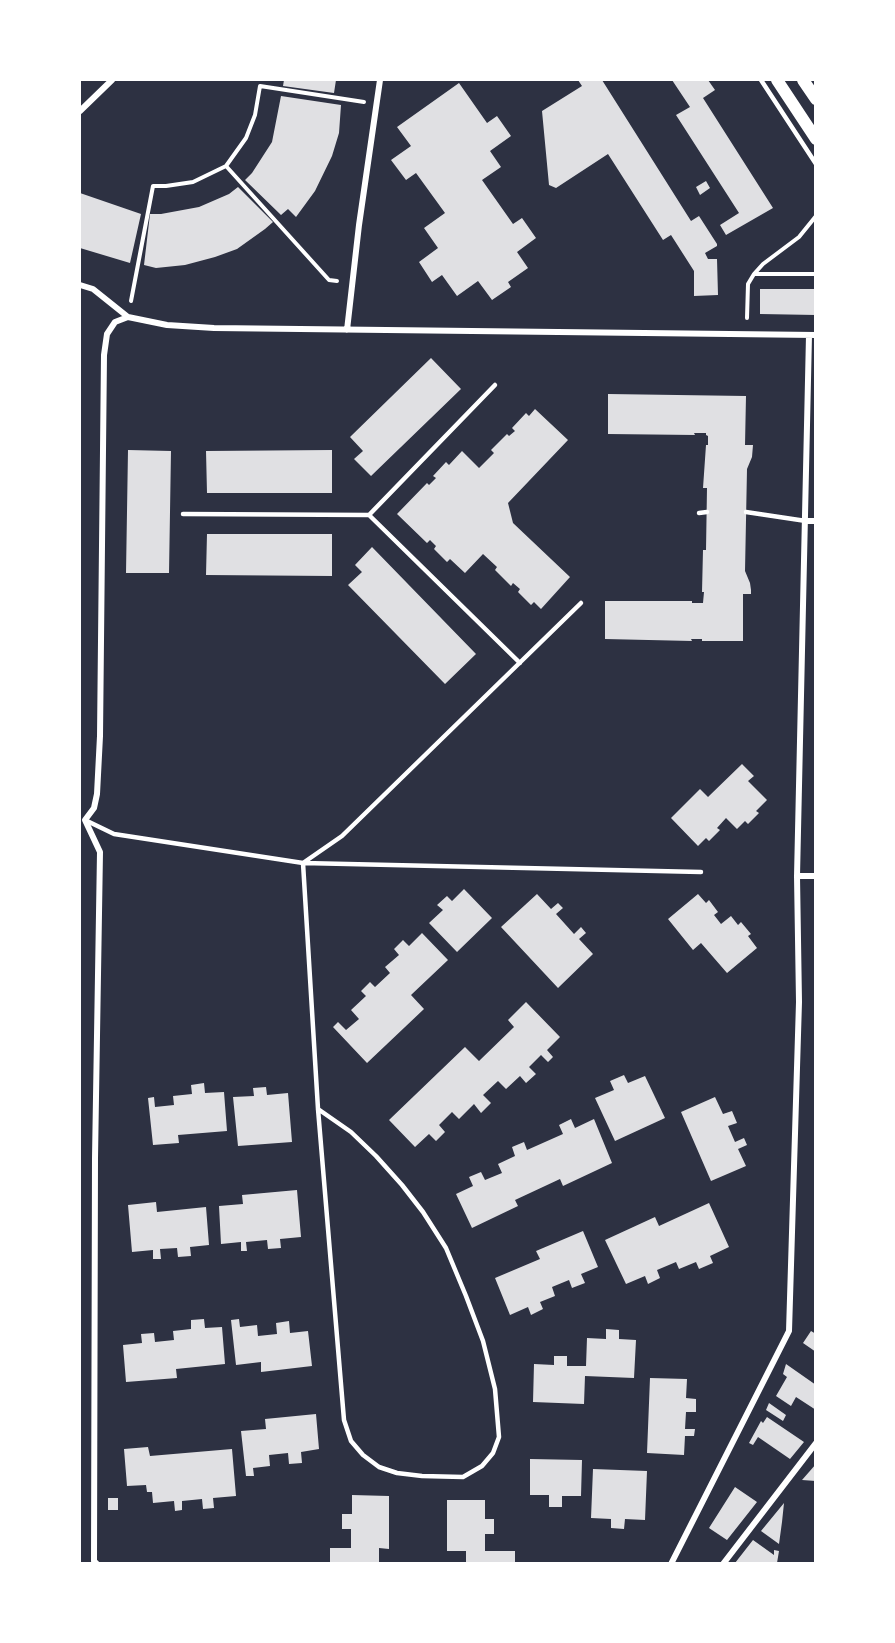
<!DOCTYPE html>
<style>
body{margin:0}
#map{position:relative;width:895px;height:1643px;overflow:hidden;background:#2d3142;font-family:Rubik,sans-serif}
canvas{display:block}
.frame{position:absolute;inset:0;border:81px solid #fff;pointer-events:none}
</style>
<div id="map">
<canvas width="895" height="1643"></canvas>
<div class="frame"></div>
</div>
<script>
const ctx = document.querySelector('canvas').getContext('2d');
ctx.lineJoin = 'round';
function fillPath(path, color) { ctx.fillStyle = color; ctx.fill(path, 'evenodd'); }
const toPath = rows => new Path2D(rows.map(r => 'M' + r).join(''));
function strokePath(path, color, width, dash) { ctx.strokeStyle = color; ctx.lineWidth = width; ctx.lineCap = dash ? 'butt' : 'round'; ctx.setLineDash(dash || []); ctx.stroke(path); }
fillPath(toPath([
 [284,80,336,80,334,93,283,86],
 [578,80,602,80,691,221,699,216,717,244,717,246,705,253,708,259,717,259,718,295,694,296,694,271,671,235,663,240,608,154,556,188,549,185,542,111,582,86],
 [672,80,708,80,715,90,703,98,773,208,726,235,720,225,739,213,676,115,690,107],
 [459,83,487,123,497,116,511,136,490,151,501,167,482,180,513,224,522,218,536,238,517,252,528,268,508,282,511,287,492,300,478,281,457,296,442,275,432,282,419,262,438,248,424,228,445,213,416,173,406,180,391,160,411,146,397,127],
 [281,96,341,105,339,133,332,156,315,191,296,217,288,209,281,215,245,180,252,173,272,142],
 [706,181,710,188,700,195,696,187],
 [238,187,273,222,265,229,237,249,215,257,185,265,156,268,144,265,150,214,161,214,199,207,229,194],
 [80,193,141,214,130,263,80,248],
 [760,289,816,289,816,315,760,314],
 [431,358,461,389,371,476,354,459,363,451,350,437],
 [608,394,746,396,745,445,753,445,752,457,747,469,745,571,750,583,751,590,751,594,743,594,743,641,702,641,702,639,691,639,692,641,605,639,605,601,692,601,692,603,703,603,704,592,702,592,703,550,706,550,707,488,703,488,706,445,708,445,708,436,706,435,706,433,694,433,695,435,608,434],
 [535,409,568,440,508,503,513,523,570,577,541,609,534,602,531,605,518,592,520,589,513,583,511,586,495,570,497,567,483,554,465,573,450,559,447,562,434,549,436,546,430,540,427,543,397,514,427,483,429,485,436,478,433,476,446,462,449,465,462,451,479,468,494,453,491,450,507,434,509,436,515,431,512,428,526,413,529,416],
 [128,450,171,451,169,573,126,573],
 [332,450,332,493,207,493,206,451],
 [207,534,332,534,332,576,206,575],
 [372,547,476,654,445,684,348,585,362,572,355,565],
 [742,764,754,776,748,781,767,800,756,811,759,813,748,824,745,821,737,829,726,818,717,828,720,830,709,841,706,838,698,846,671,818,700,789,708,797],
 [464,889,492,918,457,952,429,923,443,910,437,905,447,896,452,901],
 [537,894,551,909,558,903,563,908,556,914,574,934,581,927,586,933,579,939,593,954,558,988,501,927],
 [698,894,706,903,709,900,718,912,714,915,721,924,731,916,738,925,741,922,751,934,748,936,757,948,727,973,701,943,693,950,668,919],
 [422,933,448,960,411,995,424,1009,367,1063,333,1027,338,1022,346,1030,359,1019,351,1010,366,996,361,991,370,982,375,987,390,973,385,967,399,955,394,949,403,940,409,946],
 [526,1002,560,1037,547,1050,553,1057,548,1062,541,1055,529,1067,536,1074,526,1083,520,1076,506,1089,498,1081,483,1095,491,1103,481,1113,474,1104,459,1119,452,1112,439,1125,445,1132,436,1141,429,1134,415,1147,389,1120,465,1047,479,1061,514,1027,508,1020],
 [624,1075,628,1083,645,1076,665,1118,615,1141,595,1098,614,1090,610,1081],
 [204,1083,205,1093,224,1092,227,1131,178,1135,179,1143,153,1145,148,1098,154,1097,155,1107,174,1105,173,1096,192,1094,191,1085],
 [266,1087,267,1095,288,1093,292,1142,238,1146,233,1097,254,1096,253,1088],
 [715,1097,723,1114,732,1111,737,1123,728,1126,735,1142,744,1138,747,1145,738,1149,746,1166,711,1181,681,1112],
 [571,1119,575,1128,594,1119,612,1163,563,1186,560,1179,515,1200,518,1206,472,1228,456,1194,473,1186,469,1177,481,1172,485,1180,502,1173,498,1164,515,1156,512,1147,524,1142,527,1150,563,1134,559,1125],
 [297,1190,301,1237,280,1239,281,1248,268,1249,267,1240,246,1242,247,1251,241,1251,241,1242,221,1244,219,1206,243,1204,242,1195],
 [156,1202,157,1212,206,1207,209,1245,190,1247,191,1256,178,1257,177,1248,160,1249,161,1259,153,1259,153,1250,132,1252,128,1205],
 [709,1203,729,1247,710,1256,713,1263,699,1269,696,1262,679,1269,676,1262,657,1270,660,1278,648,1284,645,1276,626,1284,605,1240,655,1217,659,1226],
 [583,1231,598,1267,581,1274,585,1283,572,1288,569,1280,552,1287,555,1296,540,1302,543,1309,531,1315,528,1307,510,1315,495,1278,540,1259,536,1251],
 [204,1319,205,1328,222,1327,225,1364,176,1369,177,1378,126,1382,123,1345,142,1343,141,1334,154,1333,155,1342,174,1340,173,1331,191,1329,191,1320],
 [239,1319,240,1327,257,1325,258,1336,277,1334,276,1323,289,1321,290,1333,308,1331,312,1366,261,1372,261,1362,236,1365,231,1320],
 [606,1329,619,1330,619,1339,636,1340,634,1378,585,1376,584,1404,533,1402,534,1364,554,1365,554,1356,567,1356,567,1366,586,1366,587,1338,606,1339],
 [811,1331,816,1334,816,1352,803,1343],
 [786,1364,816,1385,816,1410,796,1397,791,1406,776,1396,787,1377,783,1374],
 [650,1378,687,1379,686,1398,696,1399,696,1412,686,1412,685,1429,695,1429,694,1436,685,1436,684,1455,647,1453],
 [769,1403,786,1415,783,1421,766,1410],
 [316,1414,319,1449,301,1452,302,1463,289,1464,288,1453,269,1455,270,1466,253,1468,254,1476,246,1476,241,1431,266,1429,265,1419],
 [767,1417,804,1442,790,1459,758,1437,753,1445,749,1443,761,1421,763,1423],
 [148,1447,150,1456,232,1449,236,1496,213,1498,214,1508,203,1509,202,1499,182,1501,182,1510,175,1511,174,1501,153,1503,152,1492,147,1492,146,1485,127,1486,124,1449],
 [530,1459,582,1460,581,1496,562,1496,562,1507,549,1507,549,1495,530,1495],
 [816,1464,816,1481,802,1480],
 [593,1469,647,1471,645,1520,625,1519,624,1529,611,1528,611,1519,591,1518],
 [735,1487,757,1502,727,1540,709,1528],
 [352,1495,389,1496,389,1549,379,1548,379,1563,330,1563,330,1548,351,1548,351,1529,342,1529,342,1514,352,1514],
 [108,1498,118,1498,118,1510,108,1510],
 [447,1500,485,1500,485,1519,494,1519,494,1534,485,1534,485,1551,515,1551,515,1563,466,1563,466,1551,447,1551],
 [784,1503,782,1522,779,1544,761,1531],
 [753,1540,774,1555,774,1550,779,1551,777,1563,735,1563]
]), '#e0e0e3');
strokePath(toPath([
 [226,166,329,280,337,281],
 [755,274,816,274],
 [131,301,153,186,166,186,193,182,226,166,246,138,255,115,260,86,364,102],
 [747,318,748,284,754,274,763,264,799,237,816,216]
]), '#fff', 4);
strokePath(toPath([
 [761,80,816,164],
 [746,512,806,521],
 [699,513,707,512],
 [183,514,369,515,520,663],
 [369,515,495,385],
 [581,603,342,836,303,863,701,872],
 [85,820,114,834,303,863,318,1109,344,1420,351,1441,363,1455,379,1467,397,1473,422,1476,463,1477,482,1466,493,1453,499,1437,495,1389,483,1341,466,1296,446,1248,423,1212,402,1185,376,1156,351,1132,318,1109]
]), '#fff', 4.5);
strokePath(toPath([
 [80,111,112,80],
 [80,285,93,289,128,317],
 [347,330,359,225,380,80],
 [806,521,816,521],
 [797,876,816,876],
 [97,1564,94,1561,95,1158,100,852,85,820,94,808,97,794,100,736,104,355,107,334,115,322,128,317,167,325,214,328,816,335],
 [671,1564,789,1331,799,1002,797,876,809,335],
 [723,1564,816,1443]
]), '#fff', 6);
strokePath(toPath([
 [777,80,816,139],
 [803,80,816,99]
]), '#fff', 12);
</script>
